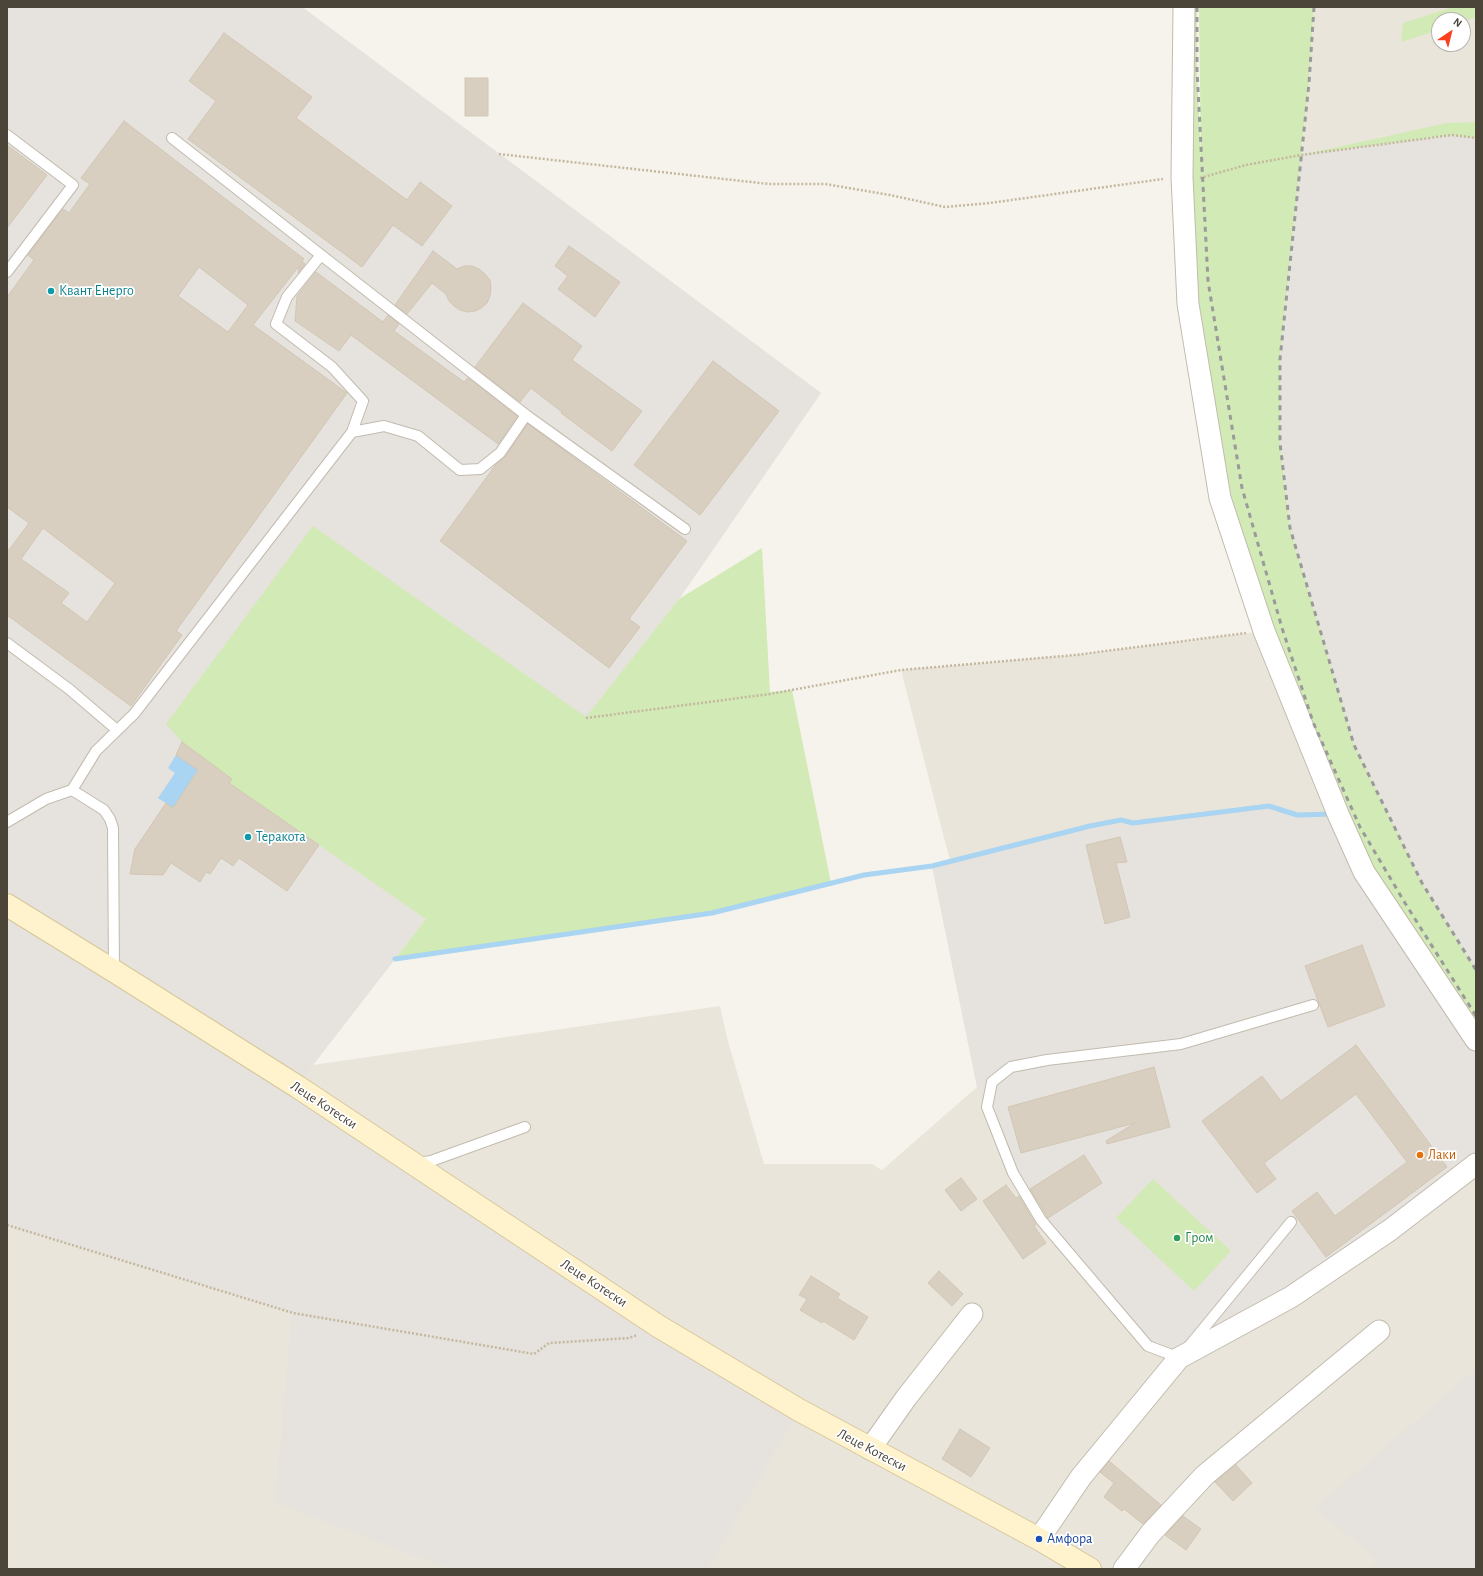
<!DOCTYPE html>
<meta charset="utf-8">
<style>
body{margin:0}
#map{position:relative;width:1483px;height:1576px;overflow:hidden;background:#f6f3ec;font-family:"Alegreya Sans",sans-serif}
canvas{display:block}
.frame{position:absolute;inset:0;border:8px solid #4b4439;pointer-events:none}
.north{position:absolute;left:1431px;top:12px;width:40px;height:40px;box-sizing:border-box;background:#fff;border:1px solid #b7b4b0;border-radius:50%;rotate:35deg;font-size:11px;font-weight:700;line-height:16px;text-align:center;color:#4b4439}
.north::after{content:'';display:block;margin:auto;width:14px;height:18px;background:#fc3f1d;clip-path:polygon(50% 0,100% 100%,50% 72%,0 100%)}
</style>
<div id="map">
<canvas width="1483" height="1576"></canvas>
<div class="frame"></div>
<div class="north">N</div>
</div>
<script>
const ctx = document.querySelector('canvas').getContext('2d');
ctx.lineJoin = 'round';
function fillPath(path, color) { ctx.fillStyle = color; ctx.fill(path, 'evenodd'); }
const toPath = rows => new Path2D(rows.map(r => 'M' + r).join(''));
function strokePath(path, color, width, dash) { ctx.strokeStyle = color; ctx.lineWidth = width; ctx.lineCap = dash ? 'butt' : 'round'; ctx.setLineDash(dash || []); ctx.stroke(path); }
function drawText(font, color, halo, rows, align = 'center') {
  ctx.font = font + ' "Alegreya Sans",sans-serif'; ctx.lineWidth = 3.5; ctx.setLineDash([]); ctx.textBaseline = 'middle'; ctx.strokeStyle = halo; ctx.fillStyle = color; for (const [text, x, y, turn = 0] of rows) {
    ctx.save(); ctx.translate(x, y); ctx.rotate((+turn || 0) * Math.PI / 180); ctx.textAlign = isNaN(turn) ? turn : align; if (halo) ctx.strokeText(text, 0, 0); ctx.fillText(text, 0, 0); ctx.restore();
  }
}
fillPath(toPath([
 [7,7,302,7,821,393,679,599,426,919,313,1065,720,1006,727,1038,764,1164,872,1164,882,1170,977,1087,932,866,950,861,901,670,1075,655,1264,631,1318,622,1290,528,1280,359,1309,83,1314,7,1476,7,1476,1569,7,1569],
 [1439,20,1463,20,1463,44,1439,44]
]), '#eae5da');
fillPath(toPath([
 [7,7,302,7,821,393,679,599,586,718,313,526,215,767,231,784,426,919,313,1065,298,1087,799,1410,708,1569,450,1569,275,1503,292,1313,7,1225,7,919,12,909,7,905],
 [1452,135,1476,138,1476,970,1422,883,1354,745,1290,528,1280,443,1280,359,1301,155],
 [1269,806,1297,815,1338,814,1476,1040,1476,1164,1179,1358,1148,1346,1041,1220,1013,1173,987,1107,977,1087,932,866,1090,826,1121,820,1133,823],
 [1476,1369,1476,1569,1371,1569,1378,1560,1315,1508]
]), '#e6e2dd');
fillPath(toPath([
 [1184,7,1197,7,1197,70,1201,160,1199,7,1314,7,1309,83,1301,155,1447,123,1476,122,1476,138,1452,135,1301,155,1280,359,1280,443,1290,528,1354,745,1422,883,1476,970,1476,1040,1364,872,1220,498,1182,177],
 [1453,7,1476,7,1476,17,1463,22,1463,20,1439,20,1439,30,1401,42,1403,23],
 [313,526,586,717,679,599,762,548,770,692,792,690,831,883,712,913,395,959,426,919,231,784,215,767,182,742,166,724],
 [1153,1179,1231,1251,1194,1291,1116,1218]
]), '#d2eab5');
fillPath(toPath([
 [176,755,198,770,173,808,158,798,175,773,168,768]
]), '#a9d4f2');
strokePath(toPath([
 [395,959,712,913,864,875,932,866,1090,826,1121,820,1133,823,1269,806,1297,815,1333,814]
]), '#a9d4f2', 5);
const building = toPath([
 [224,33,312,97,296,118,407,200,420,182,452,206,422,246,393,225,362,267,188,139,216,101,189,81,224,33],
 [465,78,488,78,488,116,465,116,465,78],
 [124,121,304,259,302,261,305,264,298,273,299,266,253,325,347,393,176,631,182,635,131,706,7,615,7,549,9,550,29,523,7,507,7,297,34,260,28,255,63,209,69,213,90,184,81,178,124,121],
 [199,267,248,305,228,332,178,296,199,267],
 [43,528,115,583,87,622,61,603,69,593,21,559,43,528],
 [7,145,47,175,7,228,7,145],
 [569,246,620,282,595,317,558,289,568,276,555,266,569,246],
 [433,251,457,269,464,266,472,266,479,269,485,274,490,280,491,288,490,296,487,303,481,308,475,311,467,312,460,310,454,306,449,301,446,294,432,283,407,314,395,305,433,251],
 [316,272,383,322,388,315,399,324,394,331,464,382,468,378,517,416,498,444,351,335,339,351,295,321,297,296,316,272],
 [523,303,582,346,572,360,642,411,612,451,561,413,562,412,531,388,520,402,475,367,523,303],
 [713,361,779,411,700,515,634,465,713,361],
 [528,424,687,541,629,619,640,627,609,668,440,541,497,463,505,457,528,424],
 [182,742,232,779,229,783,319,845,287,891,239,858,233,866,221,858,210,874,206,872,200,882,171,863,163,875,130,874,135,849,166,803,173,808,198,770,176,755,182,742],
 [1120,837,1127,862,1116,863,1130,917,1105,924,1086,845,1120,837],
 [1362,945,1385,1006,1328,1027,1305,966,1362,945],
 [1356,1045,1447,1167,1326,1257,1292,1211,1317,1192,1335,1216,1407,1162,1356,1094,1264,1163,1276,1179,1257,1193,1202,1121,1262,1076,1281,1101,1356,1045],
 [1154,1067,1170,1127,1107,1144,1106,1141,1135,1123,1021,1153,1008,1107,1154,1067],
 [1084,1155,1102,1183,1048,1218,1030,1189,1084,1155],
 [961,1178,977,1199,961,1211,945,1190,961,1178],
 [1006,1185,1016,1198,1019,1196,1036,1225,1034,1226,1046,1243,1023,1259,983,1201,1006,1185],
 [939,1271,963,1294,952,1306,928,1283,939,1271],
 [811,1276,840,1294,837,1298,868,1317,854,1340,823,1321,822,1323,800,1310,807,1299,799,1295,811,1276],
 [960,1429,990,1448,971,1477,942,1459,960,1429],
 [1109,1461,1161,1505,1143,1524,1124,1509,1122,1511,1104,1497,1114,1483,1100,1472,1109,1461],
 [1236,1465,1252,1483,1233,1501,1215,1482,1236,1465],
 [1183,1516,1201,1529,1186,1550,1165,1535,1183,1516]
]);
fillPath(building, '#d8cfc1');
strokePath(building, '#d3c7b4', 1);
const lane = toPath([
 [7,135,73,185,7,272],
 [321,255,526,415,500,453,480,469,460,470,418,436,384,426,352,432],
 [526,415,685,529],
 [7,643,69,689,117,730],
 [72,790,96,751,134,714,352,432,363,401,332,367,276,324,287,297,321,255,172,138],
 [7,822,46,799,72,790,104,810,110,819,113,828,114,971],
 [418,1163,431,1161,525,1127],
 [1190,1345,1291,1222],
 [1180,1358,1148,1346,1041,1220,1013,1173,987,1107,992,1082,1011,1067,1047,1060,1181,1044,1313,1005]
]);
const street = toPath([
 [1184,7,1182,177,1188,304,1220,498,1264,631,1338,814,1364,872,1476,1040],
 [870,1449,906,1398,972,1314],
 [1039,1539,1081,1477,1179,1358,1291,1297,1390,1230,1476,1164],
 [1124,1569,1150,1534,1205,1475,1379,1331]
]);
const secondary = toPath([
 [7,905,114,971,298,1087,658,1326,799,1410,1039,1539,1090,1569]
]);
strokePath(lane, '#c2bbae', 12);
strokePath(street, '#c2bbae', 23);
strokePath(secondary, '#d6c79b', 24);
strokePath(toPath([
 [499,154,769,184,825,184,890,195,945,207,990,203,1163,179],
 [1200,178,1246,165,1301,155,1452,135,1476,138],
 [586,718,770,694,901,670,1075,655,1246,633],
 [7,1225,293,1313,534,1354,549,1343,629,1338,637,1335]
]), '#c4b79f', 2.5, [2, 2]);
strokePath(lane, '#fff', 10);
strokePath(street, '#fff', 21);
strokePath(secondary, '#fff3cd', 22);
strokePath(toPath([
 [1197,7,1197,70,1208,281,1242,488,1282,628,1313,722,1360,827,1405,903,1476,1016],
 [1314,7,1309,83,1280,359,1280,443,1290,528,1354,745,1422,883,1476,970]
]), '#9a9a9a', 3, [5, 5]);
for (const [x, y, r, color] of [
 [51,291,4,"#0f9aa8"],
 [248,837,4,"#0f9aa8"],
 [1420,1155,4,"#e8710a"],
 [1177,1238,4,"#2e9e5b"],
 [1039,1539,4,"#1a4fb4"]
]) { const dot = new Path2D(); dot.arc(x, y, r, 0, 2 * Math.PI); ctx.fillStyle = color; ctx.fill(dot); strokePath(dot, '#fff', 1.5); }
drawText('14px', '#0d838f', '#fff', [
 ["Квант Енерго",59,291],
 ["Теракота",256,837]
], 'left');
drawText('14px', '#4b4439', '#fff', [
 ["Леце Котески",324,1105,33],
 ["Леце Котески",594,1283,33],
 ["Леце Котески",872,1450,28]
]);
drawText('14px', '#c56008', '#fff', [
 ["Лаки",1428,1155]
], 'left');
drawText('14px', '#27864d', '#fff', [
 ["Гром",1185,1238]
], 'left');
drawText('14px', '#164399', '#fff', [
 ["Амфора",1047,1539]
], 'left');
</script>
